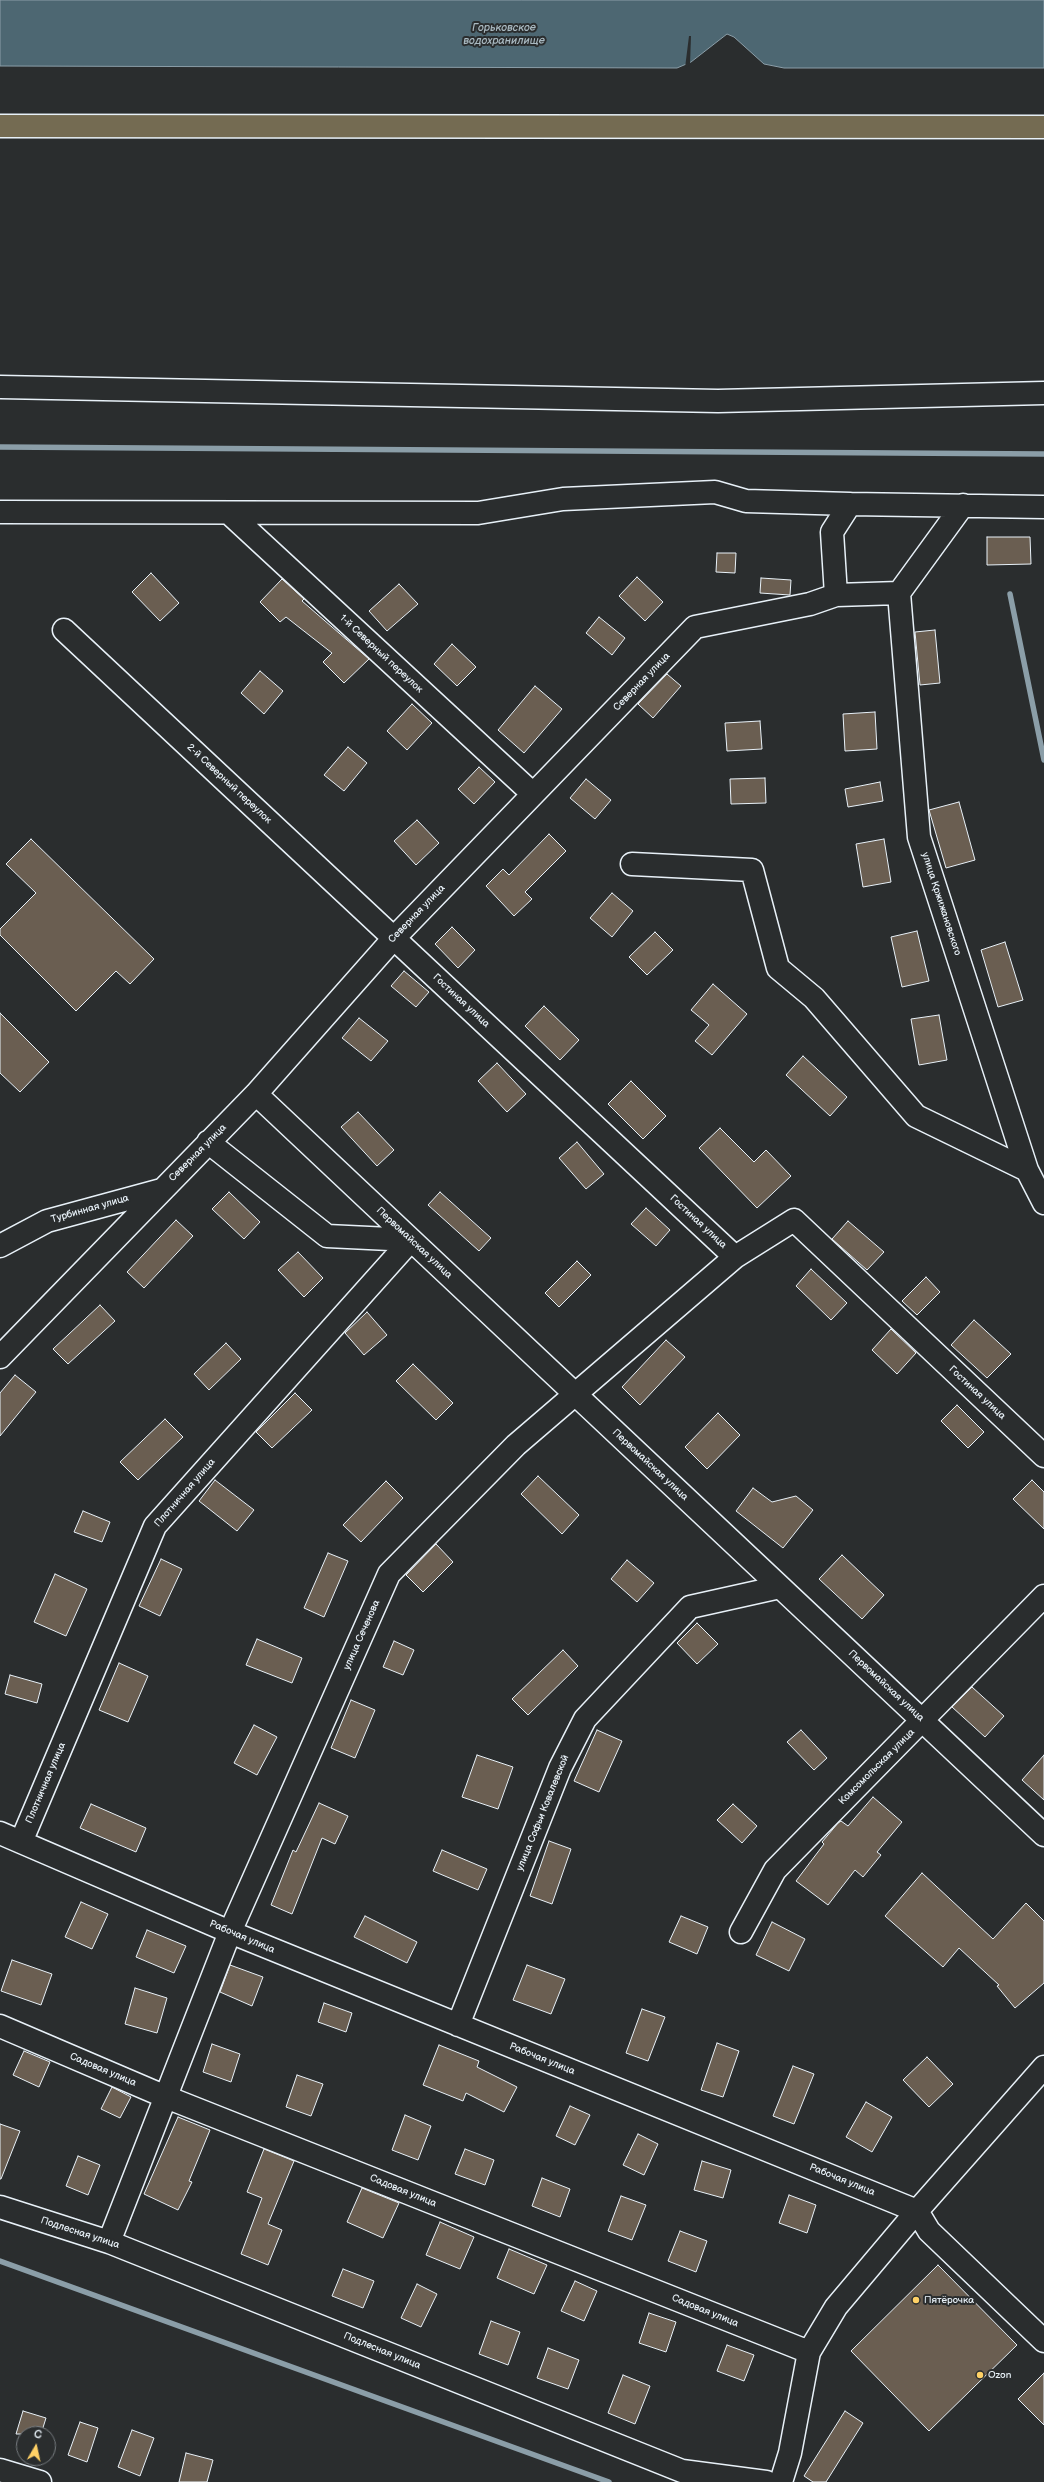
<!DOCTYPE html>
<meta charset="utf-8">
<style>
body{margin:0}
#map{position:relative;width:1044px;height:2482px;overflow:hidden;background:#2a2d2e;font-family:"Balsamiq Sans",sans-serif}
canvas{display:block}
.north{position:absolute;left:16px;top:2426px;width:40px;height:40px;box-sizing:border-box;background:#2a2d2e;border:1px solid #767b7f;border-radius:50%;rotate:9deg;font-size:11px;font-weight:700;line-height:16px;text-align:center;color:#e8f1f8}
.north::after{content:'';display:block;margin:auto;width:14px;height:18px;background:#ffd166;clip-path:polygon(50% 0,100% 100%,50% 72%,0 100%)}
</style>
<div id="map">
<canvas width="1044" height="2482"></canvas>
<div class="north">С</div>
</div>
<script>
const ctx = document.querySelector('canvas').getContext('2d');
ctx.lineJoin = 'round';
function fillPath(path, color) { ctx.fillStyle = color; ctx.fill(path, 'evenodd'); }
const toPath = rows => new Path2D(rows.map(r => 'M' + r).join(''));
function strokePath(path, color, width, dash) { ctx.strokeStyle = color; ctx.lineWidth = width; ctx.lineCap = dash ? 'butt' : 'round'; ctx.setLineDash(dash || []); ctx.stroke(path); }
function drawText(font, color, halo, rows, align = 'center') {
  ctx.font = font + ' "Balsamiq Sans",sans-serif'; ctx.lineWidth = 4; ctx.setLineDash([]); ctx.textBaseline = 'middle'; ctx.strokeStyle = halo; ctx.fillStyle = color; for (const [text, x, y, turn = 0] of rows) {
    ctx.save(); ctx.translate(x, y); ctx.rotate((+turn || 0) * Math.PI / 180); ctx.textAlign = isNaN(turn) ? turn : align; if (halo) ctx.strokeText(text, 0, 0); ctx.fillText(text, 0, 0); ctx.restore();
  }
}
const water = toPath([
 [0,0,1044,0,1044,68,784,68,764,64,734,37,727,34,691,62,677,68,0,66,0,0]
]);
fillPath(water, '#4d6772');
strokePath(water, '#8b9ea8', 1);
fillPath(toPath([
 [689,36,691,36,690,65,685,68]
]), '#2a2d2e');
strokePath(toPath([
 [0,447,1044,454],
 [1010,594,1044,760],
 [0,2261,609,2482]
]), '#8b9ea8', 5.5);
const building = toPath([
 [987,537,1030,537,1031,564,987,565,987,537],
 [717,553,736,553,735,573,716,572,717,553],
 [151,573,179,603,160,621,132,592,151,573],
 [637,577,663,602,645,621,619,596,637,577],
 [761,578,791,580,790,595,760,593,761,578],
 [282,579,304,599,302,601,369,659,344,683,323,662,332,653,286,617,280,622,260,602,282,579],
 [399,584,418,604,387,631,369,611,399,584],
 [599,617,625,638,612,655,586,633,599,617],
 [935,630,940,683,920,685,915,632,935,630],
 [452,644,476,667,457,686,434,664,452,644],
 [260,671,283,691,264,714,241,693,260,671],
 [667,674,681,686,653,718,638,704,667,674],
 [535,686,562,709,524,753,498,730,535,686],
 [412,704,432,723,407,750,387,731,412,704],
 [875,712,877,749,845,751,843,714,875,712],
 [760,721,762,749,727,751,725,723,760,721],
 [348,747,367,763,344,791,324,775,348,747],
 [479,767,495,782,474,804,458,789,479,767],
 [765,778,766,803,731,804,730,779,765,778],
 [586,779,611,800,595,819,570,798,586,779],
 [880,782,883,801,848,807,845,789,880,782],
 [959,802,975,860,946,868,929,810,959,802],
 [417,820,439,843,416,865,394,841,417,820],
 [549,834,566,851,525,892,532,899,514,916,486,886,503,869,509,875,549,834],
 [31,839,154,959,130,984,116,971,76,1011,0,935,0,929,36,893,6,864,31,839],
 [884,839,891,882,863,887,856,844,884,839],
 [612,893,633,911,612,937,590,918,612,893],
 [452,927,475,950,458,968,435,944,452,927],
 [917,931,929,981,902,987,891,937,917,931],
 [655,932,673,950,647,975,629,957,655,932],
 [1005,942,1023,1000,998,1007,981,950,1005,942],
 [404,971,429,992,416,1007,391,986,404,971],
 [713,984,747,1014,712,1055,695,1041,709,1025,691,1010,713,984],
 [544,1006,579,1040,560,1060,525,1026,544,1006],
 [0,1013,49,1062,20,1092,0,1073,0,1013],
 [939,1015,947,1060,919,1065,911,1019,939,1015],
 [359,1018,388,1041,371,1061,342,1038,359,1018],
 [803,1056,847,1097,830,1116,786,1075,803,1056],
 [497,1063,526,1094,507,1112,478,1081,497,1063],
 [631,1081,666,1116,643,1139,608,1104,631,1081],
 [358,1112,394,1150,377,1166,341,1127,358,1112],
 [720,1128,754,1162,766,1150,791,1176,757,1208,699,1148,720,1128],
 [577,1142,604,1174,586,1189,559,1158,577,1142],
 [229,1192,260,1222,244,1239,212,1209,229,1192],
 [440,1192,491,1238,479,1251,428,1205,440,1192],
 [646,1208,670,1230,656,1246,631,1224,646,1208],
 [176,1220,193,1236,144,1288,127,1272,176,1220],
 [848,1221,884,1252,867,1270,832,1239,848,1221],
 [298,1252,323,1278,304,1297,278,1270,298,1252],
 [577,1261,591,1275,559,1307,545,1293,577,1261],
 [811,1269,847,1303,831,1320,796,1286,811,1269],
 [926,1277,940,1292,917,1315,902,1301,926,1277],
 [100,1305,115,1321,68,1364,53,1349,100,1305],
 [367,1312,387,1335,364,1355,345,1333,367,1312],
 [974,1320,1011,1354,987,1378,951,1345,974,1320],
 [891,1329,916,1353,897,1374,872,1350,891,1329],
 [666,1340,685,1357,640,1405,622,1387,666,1340],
 [226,1343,241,1359,209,1390,194,1374,226,1343],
 [413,1364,453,1403,436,1420,396,1381,413,1364],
 [15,1375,36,1392,0,1436,0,1393,15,1375],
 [295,1393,312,1410,272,1448,256,1432,295,1393],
 [957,1405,984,1432,968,1448,941,1421,957,1405],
 [718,1413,740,1435,707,1469,685,1447,718,1413],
 [165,1419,183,1437,138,1480,120,1462,165,1419],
 [538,1476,579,1515,562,1534,521,1494,538,1476],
 [215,1480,254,1510,237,1531,199,1501,215,1480],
 [1032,1480,1044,1492,1044,1529,1013,1499,1032,1480],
 [386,1481,403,1498,361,1542,343,1525,386,1481],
 [753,1488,772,1502,796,1496,813,1510,783,1548,736,1511,753,1488],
 [83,1511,110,1522,102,1542,74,1532,83,1511],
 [436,1544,453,1562,423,1592,406,1575,436,1544],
 [328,1553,348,1561,324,1617,304,1608,328,1553],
 [842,1555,884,1595,862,1619,819,1579,842,1555],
 [161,1559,182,1569,160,1616,139,1606,161,1559],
 [627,1560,654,1583,637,1602,611,1579,627,1560],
 [55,1574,87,1589,66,1636,34,1622,55,1574],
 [697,1623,718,1644,697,1664,677,1643,697,1623],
 [257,1639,302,1658,292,1683,246,1665,257,1639],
 [394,1641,414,1650,403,1675,383,1667,394,1641],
 [563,1650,578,1666,528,1715,512,1699,563,1650],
 [119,1663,148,1676,128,1722,99,1710,119,1663],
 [10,1675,42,1684,37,1703,5,1694,10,1675],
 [972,1687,1004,1716,985,1737,952,1707,972,1687],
 [351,1700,375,1710,355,1758,331,1748,351,1700],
 [254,1725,277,1737,257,1775,234,1763,254,1725],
 [597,1730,622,1741,599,1792,574,1781,597,1730],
 [801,1730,827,1758,814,1770,787,1742,801,1730],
 [477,1755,513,1767,498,1809,462,1797,477,1755],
 [1044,1755,1044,1800,1022,1780,1044,1755],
 [873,1797,902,1822,877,1852,881,1855,863,1877,855,1870,828,1905,796,1881,824,1844,822,1842,838,1823,841,1821,848,1826,873,1797],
 [319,1803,348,1816,335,1844,322,1838,292,1914,271,1905,293,1850,296,1852,319,1803],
 [91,1804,146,1828,136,1852,80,1828,91,1804],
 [733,1804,757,1826,742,1843,717,1820,733,1804],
 [549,1841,571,1849,552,1904,530,1896,549,1841],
 [442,1850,487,1869,478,1890,433,1871,442,1850],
 [922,1873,993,1939,1026,1903,1044,1921,1044,1983,1015,2008,997,1986,999,1985,959,1948,943,1967,885,1916,922,1873],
 [81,1902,108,1914,92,1949,65,1937,81,1902],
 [365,1916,417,1942,407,1963,354,1937,365,1916],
 [681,1916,708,1927,697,1954,669,1942,681,1916],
 [772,1922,805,1939,789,1971,756,1955,772,1922],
 [147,1930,186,1946,174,1973,136,1957,147,1930],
 [12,1960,52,1974,41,2005,1,1991,12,1960],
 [230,1965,263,1977,252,2006,220,1992,230,1965],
 [527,1965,565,1979,551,2014,513,2000,527,1965],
 [135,1988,167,1998,157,2033,125,2024,135,1988],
 [324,2003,352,2013,346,2032,318,2022,324,2003],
 [642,2009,665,2017,648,2061,626,2053,642,2009],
 [717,2043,739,2051,723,2097,701,2090,717,2043],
 [212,2044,240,2054,231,2082,203,2072,212,2044],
 [439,2045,479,2061,477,2067,517,2087,504,2112,466,2093,463,2101,423,2085,439,2045],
 [24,2051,50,2062,39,2087,13,2075,24,2051],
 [927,2057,953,2084,929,2107,903,2080,927,2057],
 [793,2066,814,2074,794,2124,773,2116,793,2066],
 [297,2075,323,2084,311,2116,286,2107,297,2075],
 [112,2087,131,2097,120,2118,101,2109,112,2087],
 [866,2102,892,2117,872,2152,846,2137,866,2102],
 [570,2106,590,2115,575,2145,556,2136,570,2106],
 [405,2115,431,2126,418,2160,392,2150,405,2115],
 [178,2117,210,2130,189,2181,192,2182,178,2210,144,2194,178,2117],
 [0,2124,20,2131,1,2179,0,2179,0,2124],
 [638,2134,658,2144,644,2175,623,2165,638,2134],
 [264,2149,294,2161,268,2224,282,2230,268,2265,241,2254,262,2198,247,2192,264,2149],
 [465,2149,494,2160,485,2185,455,2174,465,2149],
 [78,2156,100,2165,88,2195,66,2186,78,2156],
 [702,2161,731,2170,723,2198,694,2190,702,2161],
 [542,2178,570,2189,560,2217,532,2206,542,2178],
 [362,2188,399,2203,383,2238,347,2222,362,2188],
 [789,2195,816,2205,807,2233,779,2223,789,2195],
 [621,2196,646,2205,632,2240,608,2231,621,2196],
 [440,2222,474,2237,460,2269,426,2255,440,2222],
 [680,2231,707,2241,696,2272,668,2261,680,2231],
 [509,2249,547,2265,534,2294,497,2278,509,2249],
 [938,2265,1017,2345,929,2431,851,2351,938,2265],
 [343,2269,374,2281,363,2308,332,2296,343,2269],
 [575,2281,597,2291,584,2321,561,2311,575,2281],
 [417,2284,437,2294,421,2327,401,2318,417,2284],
 [649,2313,676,2322,666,2352,639,2343,649,2313],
 [491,2321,520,2332,508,2365,479,2354,491,2321],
 [727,2345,754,2355,744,2381,717,2371,727,2345],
 [548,2348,579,2360,568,2389,537,2378,548,2348],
 [1044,2373,1044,2425,1018,2399,1044,2373],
 [623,2375,650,2386,635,2424,608,2413,623,2375],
 [23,2411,46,2418,41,2434,16,2434,23,2411],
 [845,2411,863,2423,826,2482,813,2482,804,2476,845,2411],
 [80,2422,98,2428,87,2462,68,2455,80,2422],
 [132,2430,154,2438,140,2476,118,2467,132,2430],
 [186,2453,213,2460,207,2482,179,2482,186,2453]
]);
fillPath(building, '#6a5e51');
strokePath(building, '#e8f1f8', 1);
const minor = toPath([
 [0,387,718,401,1044,393],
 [0,512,478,513,563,499,715,492,746,501,850,504],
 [229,513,533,794],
 [899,593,919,837,1027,1170,1044,1203],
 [899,593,963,505],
 [836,595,832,532,850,504,1044,507],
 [64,630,735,1257,794,1220,1044,1456],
 [632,864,752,870,778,968,814,998,916,1116,1027,1170],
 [256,1094,1044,1835],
 [208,1142,327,1236,411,1240],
 [0,1246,47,1221,161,1190],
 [0,1357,256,1094,394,938,695,627,810,604,836,595,899,593],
 [0,1833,230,1932,917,2211,929,2231,1044,2341],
 [21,1842,155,1526,411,1240],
 [741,1932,775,1870,1044,1596],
 [458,2025,560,1768,585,1719,690,1607,780,1587],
 [0,2026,166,2097,809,2352],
 [0,2207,109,2242,682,2471,766,2482],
 [109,2242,230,1932,389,1574,516,1445,735,1257],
 [0,2470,40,2482],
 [781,2482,790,2453,809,2352,836,2307,917,2211,1044,2067]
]);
const major = toPath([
 [0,126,1044,127]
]);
strokePath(minor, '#e8f1f8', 25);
strokePath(major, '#e8f1f8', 25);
strokePath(minor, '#2a2d2e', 22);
strokePath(major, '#746b52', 22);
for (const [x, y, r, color] of [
 [916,2300,4,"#ffd166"],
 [980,2375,4,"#ffd166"]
]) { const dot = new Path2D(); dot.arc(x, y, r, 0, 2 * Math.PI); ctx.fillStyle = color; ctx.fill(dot); strokePath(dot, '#2a2d2e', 1.5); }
drawText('10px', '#e8f1f8', '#2a2d2e', [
 ["1-й Северный переулок",381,654,43],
 ["Северная улица",642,682,-46],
 ["2-й Северный переулок",229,784,43],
 ["улица Кржижановского",941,904,72],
 ["Северная улица",417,914,-46],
 ["Гостиная улица",461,1001,43],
 ["Северная улица",198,1153,-45],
 ["Турбинная улица",90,1209,-16],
 ["Гостиная улица",698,1222,43],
 ["Первомайская улица",414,1243,43],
 ["Гостиная улица",977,1393,43],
 ["Первомайская улица",650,1465,43],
 ["Плотничная улица",185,1493,-49],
 ["улица Сеченова",362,1635,-66],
 ["Первомайская улица",886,1686,43],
 ["Комсомольская улица",877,1767,-45],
 ["Плотничная улица",46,1783,-67],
 ["улица Софьи Ковалевской",543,1813,-68],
 ["Рабочая улица",242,1937,23],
 ["Рабочая улица",542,2059,22],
 ["Садовая улица",103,2070,23],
 ["Рабочая улица",842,2180,22],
 ["Садовая улица",403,2191,22],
 ["Подлесная улица",80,2233,18],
 ["Садовая улица",705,2311,22],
 ["Подлесная улица",382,2351,22]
]);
drawText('10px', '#e8f1f8', '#2a2d2e', [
 ["Пятёрочка",924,2300],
 ["Ozon",988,2375]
], 'left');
drawText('italic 11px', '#aabac2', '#2a2d2e', [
 ["Горьковское",504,28],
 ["водохранилище",504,41]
]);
</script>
